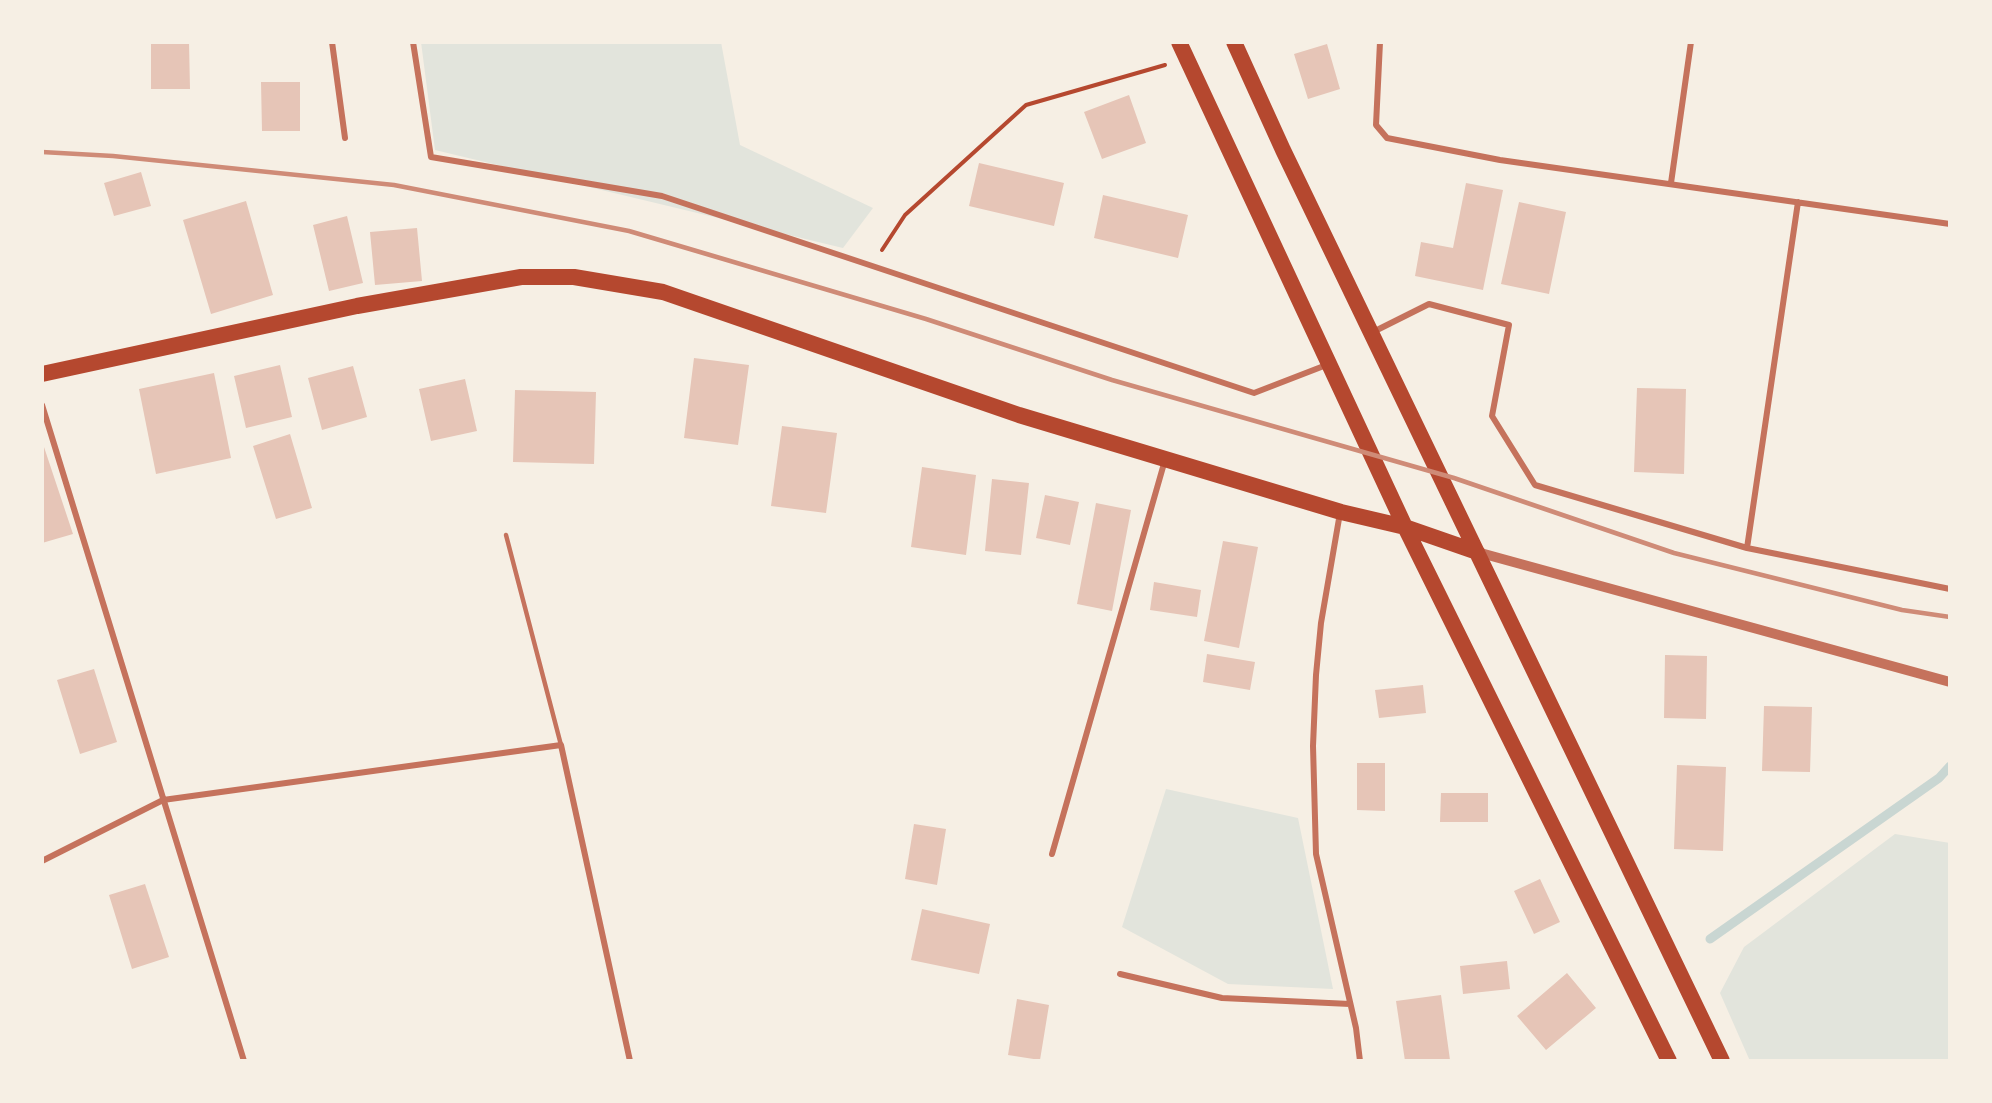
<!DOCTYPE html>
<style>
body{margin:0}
#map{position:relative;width:1992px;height:1103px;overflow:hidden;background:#f6efe4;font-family:Quicksand,sans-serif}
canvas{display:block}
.frame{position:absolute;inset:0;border:44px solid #f6efe4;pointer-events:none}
</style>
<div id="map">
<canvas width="1992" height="1103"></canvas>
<div class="frame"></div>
</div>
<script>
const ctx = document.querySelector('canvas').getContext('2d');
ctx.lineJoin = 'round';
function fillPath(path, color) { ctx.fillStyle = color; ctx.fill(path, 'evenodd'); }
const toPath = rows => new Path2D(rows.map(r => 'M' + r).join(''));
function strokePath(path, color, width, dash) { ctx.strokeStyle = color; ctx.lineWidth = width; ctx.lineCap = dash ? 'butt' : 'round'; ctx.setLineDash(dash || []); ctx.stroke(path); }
fillPath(toPath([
 [421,42,721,42,740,145,873,208,843,248,435,150],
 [1166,789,1298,818,1333,989,1228,984,1122,927],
 [1895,834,1950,843,1950,1061,1750,1061,1720,993,1744,947]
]), '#e2e4dc');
strokePath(toPath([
 [1710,939,1939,778,1950,766]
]), '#c9d6d2', 9);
fillPath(toPath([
 [151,42,189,42,190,89,151,89],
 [1327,44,1340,89,1308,99,1294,54],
 [261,82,300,82,300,131,262,131],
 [1129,95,1146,143,1102,159,1084,112],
 [979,163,1064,183,1054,226,969,206],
 [141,172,151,206,114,216,104,183],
 [1466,183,1503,190,1483,290,1415,276,1421,242,1453,248],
 [1103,195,1188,215,1178,258,1094,238],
 [246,201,273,295,211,314,183,220],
 [1519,202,1566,212,1549,294,1501,284],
 [347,216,363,283,329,291,313,225],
 [417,228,422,281,375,285,370,232],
 [694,358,749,365,738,445,684,438],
 [280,365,292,417,246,428,234,376],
 [353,366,367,417,322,430,308,378],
 [214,373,231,458,156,474,139,389],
 [465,379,477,431,431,441,419,389],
 [1637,388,1686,389,1684,474,1634,472],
 [515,390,596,392,594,464,513,462],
 [782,426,837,433,826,513,771,506],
 [290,434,312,508,276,519,253,446],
 [42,441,73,534,42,543],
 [922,467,976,475,966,555,911,547],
 [992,479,1029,483,1021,555,985,551],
 [1045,495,1079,502,1070,545,1036,538],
 [1096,503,1131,510,1112,611,1077,604],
 [1223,541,1258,547,1239,648,1204,641],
 [1154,582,1201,590,1197,617,1150,610],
 [1207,654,1255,662,1250,690,1203,682],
 [1665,655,1707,656,1706,719,1664,718],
 [94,669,117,742,80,754,57,680],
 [1423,685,1426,713,1379,718,1375,690],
 [1764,706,1812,707,1810,772,1762,771],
 [1357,763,1385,763,1385,811,1357,810],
 [1677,765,1726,767,1723,851,1674,849],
 [1441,793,1488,793,1488,822,1440,822],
 [914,824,946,829,937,885,905,879],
 [1540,879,1560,922,1534,934,1514,891],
 [145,884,169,957,132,969,109,895],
 [922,909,990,924,979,974,911,960],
 [1507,961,1510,989,1463,994,1460,966],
 [1567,973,1596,1008,1546,1050,1517,1016],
 [1441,995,1450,1060,1405,1061,1396,1001],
 [1017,999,1049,1005,1040,1060,1008,1055]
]), '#e6c5b7');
strokePath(toPath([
 [882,250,905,215,1026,105,1165,65]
]), '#b5482f', 4);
strokePath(toPath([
 [506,535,561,745]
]), '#c5725c', 4.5);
strokePath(toPath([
 [332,42,345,138],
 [413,42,431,157,662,196,1254,393,1329,364],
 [1380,42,1376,125,1387,138,1500,160,1950,224],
 [1671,183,1691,42],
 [1373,332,1429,304,1509,325,1492,416,1535,485,1747,548,1798,202],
 [42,405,244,1061],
 [1340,513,1321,623,1316,675,1313,746,1316,854,1356,1028,1360,1061],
 [1747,548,1950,589],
 [1052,854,1165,460],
 [42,861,163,800,561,745,630,1061],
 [1120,974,1222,998,1350,1004]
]), '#c5725c', 6);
strokePath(toPath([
 [1477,552,1950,682]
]), '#c5725c', 10);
strokePath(toPath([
 [1179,42,1405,527,1669,1061],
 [1234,42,1283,150,1722,1061],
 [42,374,357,306,521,277,574,277,663,292,1019,415,1341,512,1405,527,1477,552]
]), '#b5482f', 16);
strokePath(toPath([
 [42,152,113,156,394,185,629,231,926,319,1112,380,1454,478,1674,553,1902,610,1950,617]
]), '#cf8b77', 4.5);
</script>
